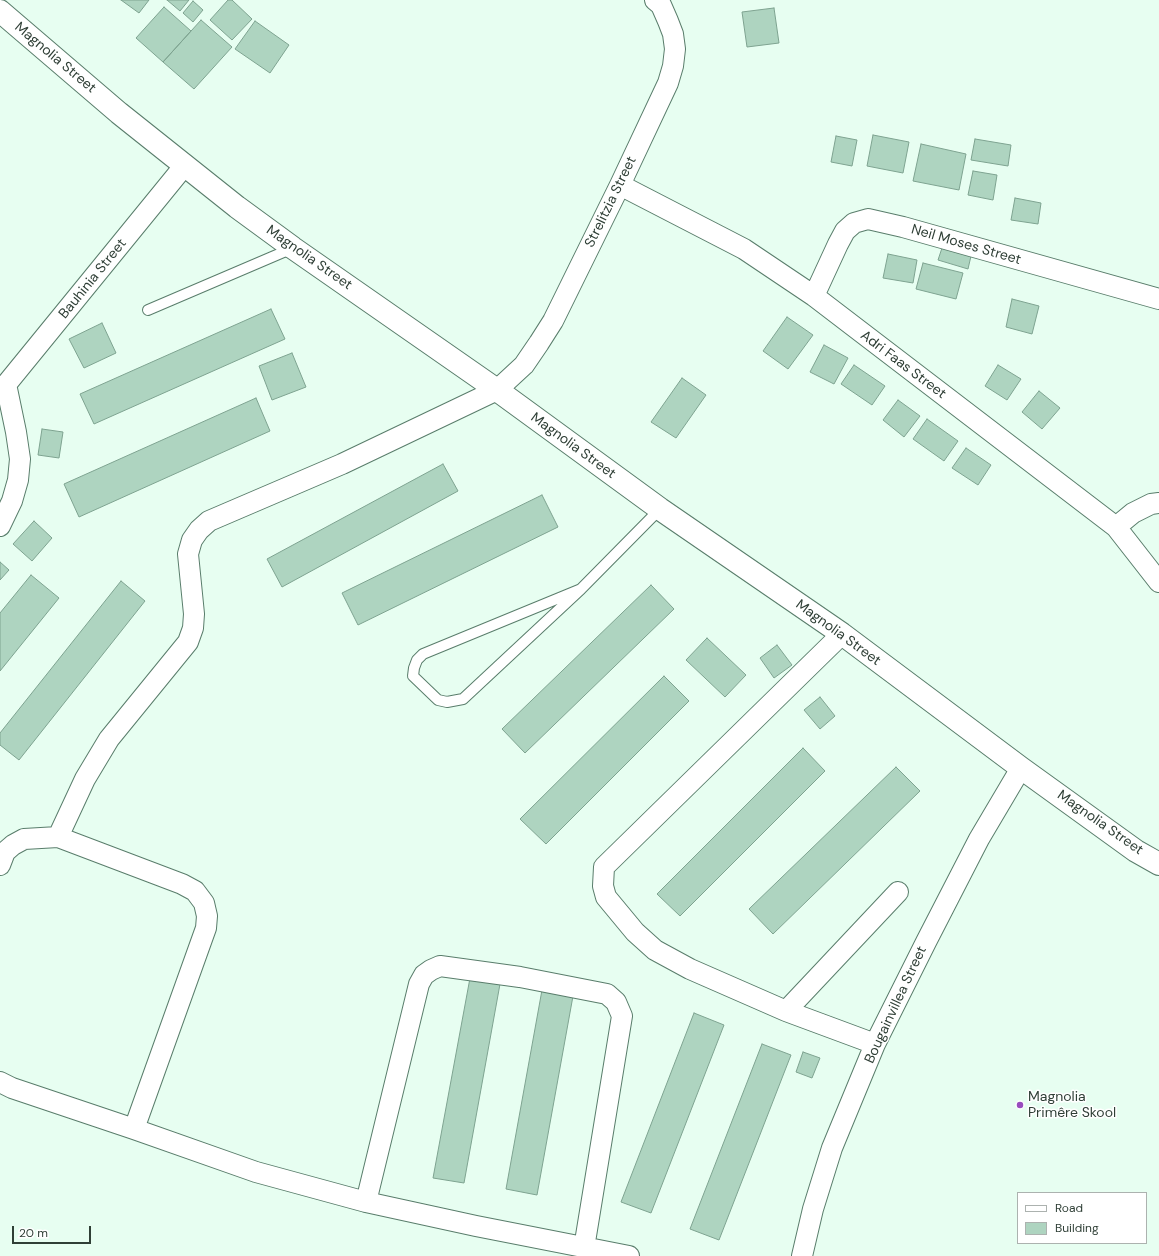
<!DOCTYPE html>
<meta charset="utf-8">
<style>
body{margin:0}
#map{position:relative;width:1159px;height:1256px;overflow:hidden;background:#e7fef1;font-family:"DM Sans",sans-serif}
canvas{display:block}
.legend{position:absolute;left:1017px;top:1192px;width:130px;height:52px;box-sizing:border-box;background:#fff;border:1px solid #acb2af;margin:0;padding:5px 7px;list-style:none;font-size:12px;color:#2f3f36}
.legend li{display:flex;align-items:center;gap:8px;height:20px}
.legend b{width:20px;border:1px solid #acb2af}
.scale{position:absolute;left:12px;top:1226px;width:79px;height:18px;box-sizing:border-box;border:2px solid #2f3f36;border-top:0;padding-left:5px;font-size:12px;line-height:14px;white-space:nowrap;color:#2f3f36;-webkit-text-stroke:3px #fff;paint-order:stroke}
</style>
<div id="map">
<canvas width="1159" height="1256"></canvas>
<ul class="legend">
<li><b style="height:5px;background:#fff"></b>Road</li>
<li><b style="height:11px;background:#aed4c0"></b>Building</li>
</ul>
<div class="scale">20 m</div>
</div>
<script>
const ctx = document.querySelector('canvas').getContext('2d');
ctx.lineJoin = 'round';
function fillPath(path, color) { ctx.fillStyle = color; ctx.fill(path, 'evenodd'); }
const toPath = rows => new Path2D(rows.map(r => 'M' + r).join(''));
function strokePath(path, color, width, dash) { ctx.strokeStyle = color; ctx.lineWidth = width; ctx.lineCap = dash ? 'butt' : 'round'; ctx.setLineDash(dash || []); ctx.stroke(path); }
function drawText(font, color, halo, rows, align = 'center') {
  ctx.font = font + ' "DM Sans",sans-serif'; ctx.lineWidth = 3; ctx.setLineDash([]); ctx.textBaseline = 'middle'; ctx.strokeStyle = halo; ctx.fillStyle = color; for (const [text, x, y, turn = 0] of rows) {
    ctx.save(); ctx.translate(x, y); ctx.rotate((+turn || 0) * Math.PI / 180); ctx.textAlign = isNaN(turn) ? turn : align; if (halo) ctx.strokeText(text, 0, 0); ctx.fillText(text, 0, 0); ctx.restore();
  }
}
const building = toPath([
 [121,0,149,0,139,13,121,0],
 [167,0,189,0,180,11,167,0],
 [228,0,232,0,252,19,232,40,210,20,228,0],
 [193,1,203,10,193,22,183,13,193,1],
 [164,7,191,31,163,62,136,38,164,7],
 [774,8,779,43,747,47,742,12,774,8],
 [201,20,232,47,194,89,163,62,201,20],
 [255,21,289,45,270,73,235,49,255,21],
 [873,135,909,142,903,173,867,166,873,135],
 [836,136,857,140,852,166,831,162,836,136],
 [975,139,1011,145,1008,166,971,160,975,139],
 [921,144,966,154,959,190,913,181,921,144],
 [973,171,997,175,993,200,968,195,973,171],
 [1015,198,1041,203,1038,224,1011,220,1015,198],
 [942,248,971,256,968,269,938,260,942,248],
 [888,254,917,260,913,283,883,278,888,254],
 [923,263,963,273,956,299,916,289,923,263],
 [1012,299,1039,306,1032,334,1006,327,1012,299],
 [271,309,285,339,94,424,80,394,271,309],
 [787,317,813,335,788,369,763,351,787,317],
 [102,323,116,353,84,368,69,339,102,323],
 [824,345,848,358,834,384,810,372,824,345],
 [292,353,306,387,272,400,259,366,292,353],
 [854,365,885,386,872,405,841,384,854,365],
 [998,365,1021,379,1007,400,985,386,998,365],
 [682,378,706,395,676,438,651,422,682,378],
 [1039,391,1060,408,1042,429,1022,412,1039,391],
 [256,398,270,431,79,517,64,484,256,398],
 [898,400,920,416,904,437,883,420,898,400],
 [927,419,958,441,944,461,913,439,927,419],
 [42,429,63,432,59,458,38,455,42,429],
 [966,448,991,465,978,485,952,468,966,448],
 [443,464,458,491,282,587,267,559,443,464],
 [542,495,558,527,358,625,342,593,542,495],
 [34,521,52,538,32,561,13,544,34,521],
 [0,562,9,570,0,580,0,562],
 [31,575,59,598,0,671,0,613,31,575],
 [121,581,145,601,19,760,0,745,0,733,121,581],
 [651,585,674,609,525,753,502,729,651,585],
 [707,638,746,675,725,697,686,660,707,638],
 [777,645,792,665,774,678,760,658,777,645],
 [664,676,689,701,546,844,520,819,664,676],
 [820,697,835,716,820,729,804,710,820,697],
 [803,748,825,771,680,916,657,894,803,748],
 [896,767,920,791,773,934,749,909,896,767],
 [470,978,500,984,464,1183,433,1178,470,978],
 [542,990,573,996,537,1195,506,1189,542,990],
 [694,1013,724,1025,651,1213,621,1202,694,1013],
 [762,1044,791,1055,719,1240,690,1229,762,1044],
 [803,1052,820,1058,812,1078,796,1072,803,1052]
]);
fillPath(building, '#aed4c0');
strokePath(building, '#7ea390', 1);
const lane = toPath([
 [148,310,293,248],
 [581,589,463,699,447,702,438,700,413,676,414,668,417,660,423,654,581,589,660,509]
]);
const street = toPath([
 [620,185,744,249,814,296,1116,527,1159,582],
 [814,296,838,244,845,231,854,223,868,219,903,227,1159,299],
 [0,392,185,165],
 [0,526,12,501,18,480,20,459,16,432,6,384],
 [1116,527,1133,513,1151,504,1159,503],
 [842,634,604,867,603,886,606,897,635,932,655,950,690,969,786,1011,875,1044],
 [58,837,85,779,109,739,188,642,193,628,194,614,188,554,192,540,199,530,209,521,342,464,497,390,524,365,539,343,553,321,620,185,668,83,673,66,675,49,673,34,668,21,661,5,655,0],
 [0,865,5,852,13,845,24,839,58,837,182,884,195,891,204,903,207,916,206,928,134,1129],
 [786,1011,898,892],
 [0,1082,12,1088,134,1129,256,1172,366,1202,476,1226,629,1256],
 [366,1202,419,984,424,975,431,970,440,966,520,977,607,994,616,1002,622,1016,584,1248],
 [802,1256,813,1209,832,1148,875,1044,926,942,979,839,1021,768]
]);
const secondary = toPath([
 [0,11,119,113,237,207,293,248,497,390,660,509,842,634,1021,768,1136,851,1159,864]
]);
strokePath(lane, '#597d6b', 12);
strokePath(street, '#597d6b', 22);
strokePath(secondary, '#597d6b', 24);
strokePath(lane, '#fff', 10);
strokePath(street, '#fff', 20);
strokePath(secondary, '#fff', 22);
for (const [x, y, r, color] of [
 [1020,1105,4,"#984cbe"]
]) { const dot = new Path2D(); dot.arc(x, y, r, 0, 2 * Math.PI); ctx.fillStyle = color; ctx.fill(dot); strokePath(dot, '#fff', 1.5); }
drawText('14px', '#2f3f36', '#fff', [
 ["Magnolia Street",55,58,40],
 ["Strelitzia Street",611,202,-64],
 ["Neil Moses Street",966,245,16],
 ["Magnolia Street",309,258,35],
 ["Bauhinia Street",93,279,-51],
 ["Adri Faas Street",903,365,37],
 ["Magnolia Street",573,446,36],
 ["Magnolia Street",838,633,36],
 ["Magnolia Street",1100,823,35],
 ["Bougainvillea Street",896,1005,-65]
]);
drawText('14px', '#2f3f36', '#fff', [
 ["Magnolia",1028,1097],
 ["Primêre Skool",1028,1113]
], 'left');
</script>
